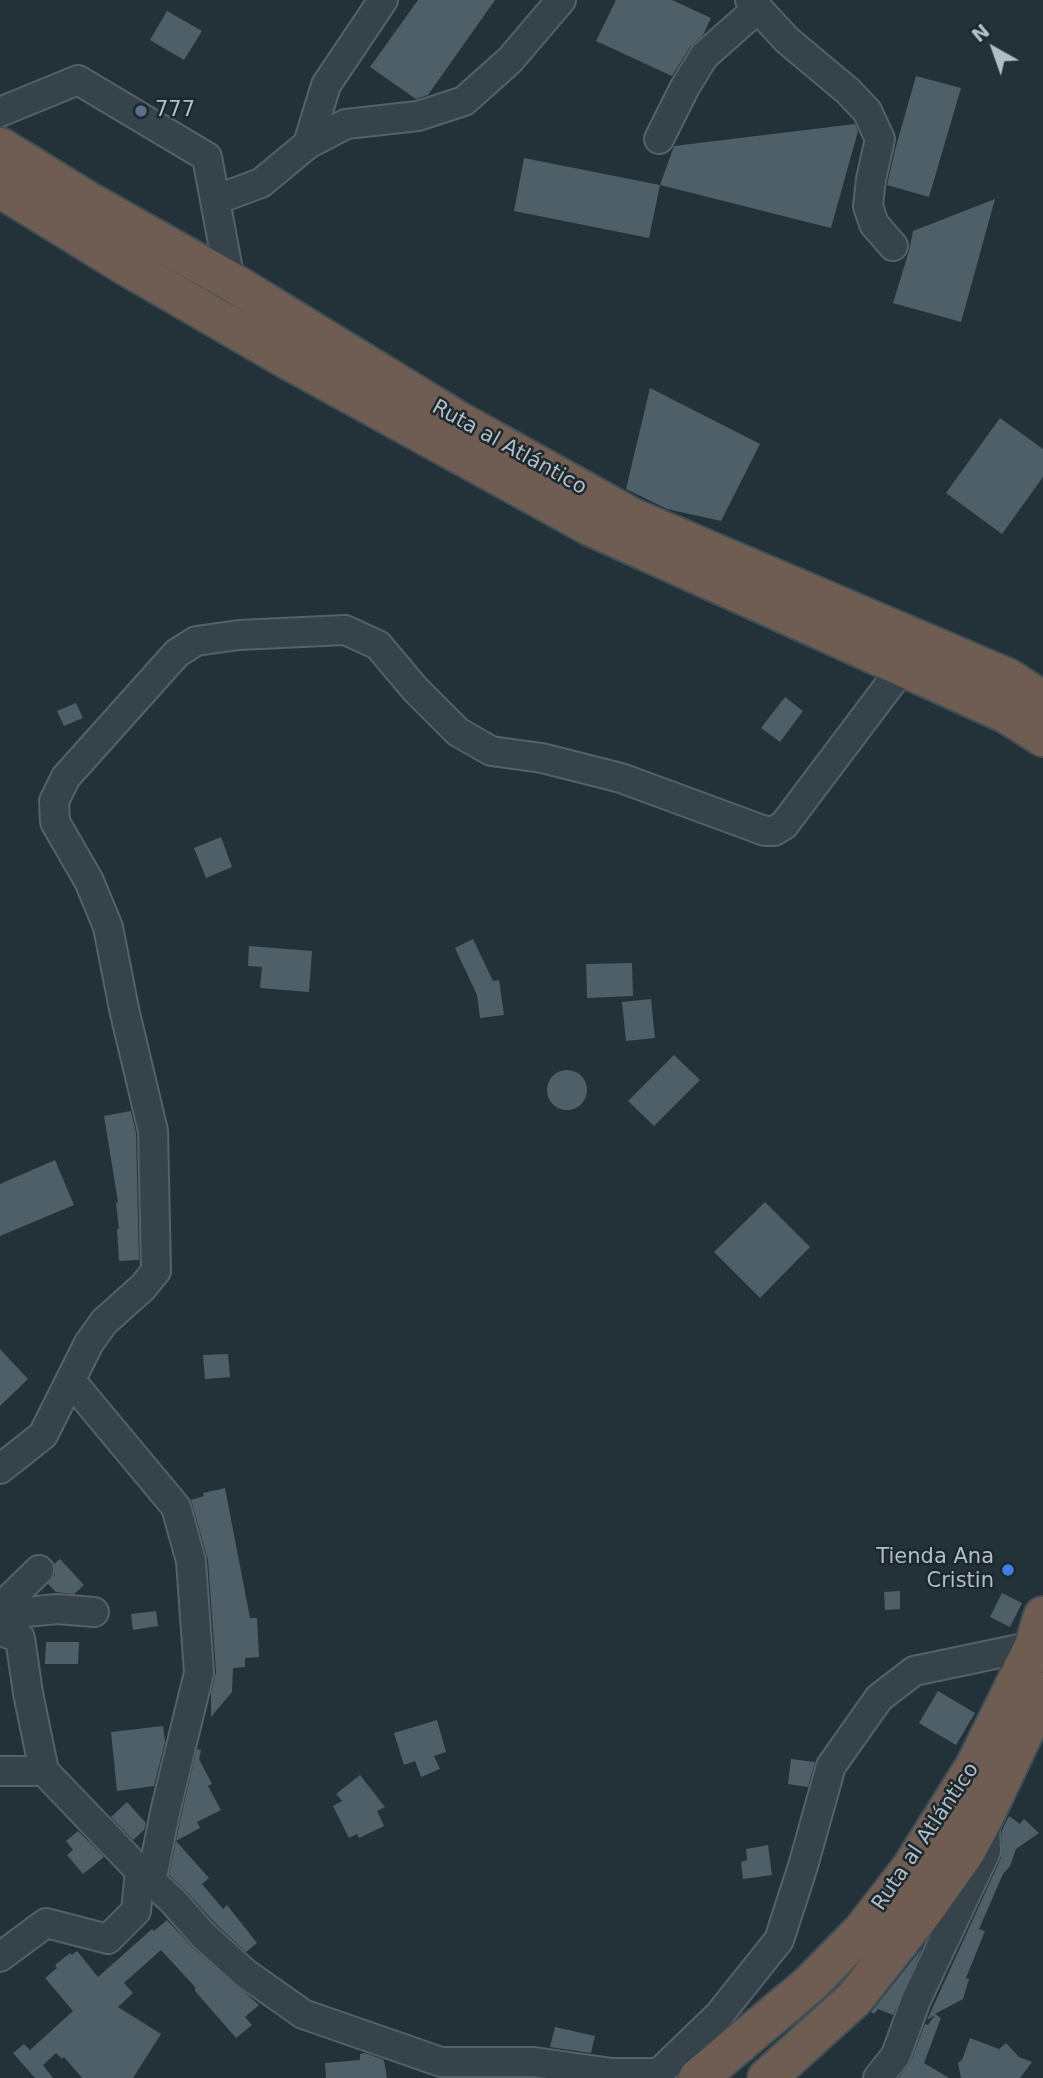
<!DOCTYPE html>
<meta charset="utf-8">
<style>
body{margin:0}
#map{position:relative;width:1043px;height:2078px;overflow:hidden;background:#233239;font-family:"DejaVu Sans",sans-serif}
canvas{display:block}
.north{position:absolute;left:959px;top:14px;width:70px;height:70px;-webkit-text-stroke:5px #1c282e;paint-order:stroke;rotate:320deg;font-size:19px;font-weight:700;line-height:28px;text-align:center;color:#b1bec6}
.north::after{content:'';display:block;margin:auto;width:24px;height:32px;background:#b1bec6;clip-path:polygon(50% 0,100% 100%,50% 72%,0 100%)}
</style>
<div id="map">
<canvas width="1043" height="2078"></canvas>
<div class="north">N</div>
</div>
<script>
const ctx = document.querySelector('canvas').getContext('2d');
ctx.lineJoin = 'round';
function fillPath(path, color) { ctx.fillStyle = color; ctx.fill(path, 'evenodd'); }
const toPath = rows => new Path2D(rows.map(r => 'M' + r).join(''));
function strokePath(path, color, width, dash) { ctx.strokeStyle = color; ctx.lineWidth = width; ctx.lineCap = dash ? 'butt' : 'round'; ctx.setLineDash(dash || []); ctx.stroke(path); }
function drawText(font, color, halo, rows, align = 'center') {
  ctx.font = font + ' "DejaVu Sans",sans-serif'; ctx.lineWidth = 5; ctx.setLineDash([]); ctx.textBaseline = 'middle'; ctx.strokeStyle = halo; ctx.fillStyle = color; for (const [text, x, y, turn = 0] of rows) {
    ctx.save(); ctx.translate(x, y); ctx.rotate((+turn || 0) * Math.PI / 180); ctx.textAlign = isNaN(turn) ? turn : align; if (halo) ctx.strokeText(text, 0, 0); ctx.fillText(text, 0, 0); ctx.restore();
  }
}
fillPath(toPath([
 [418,0,495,0,428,95,416,99,370,67],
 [616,0,672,0,711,18,703,35,690,47,672,76,596,41],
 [167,11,202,31,184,60,150,40],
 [916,76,961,88,929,197,887,185,895,150],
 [855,124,858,131,831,228,660,185,674,146],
 [524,158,660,185,649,238,514,211],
 [995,199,961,322,893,303,909,251,913,231],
 [650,388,760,444,721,521,667,509,626,489],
 [1000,418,1043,449,1043,477,1002,534,946,493],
 [785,697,803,711,780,742,761,728],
 [76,703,83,718,64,726,57,711],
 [221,837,232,867,206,878,194,848],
 [473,939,493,981,499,980,504,1015,480,1018,477,995,455,948],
 [249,946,312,951,309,992,260,988,262,967,248,966],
 [632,963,633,996,587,998,586,964],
 [651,999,655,1038,626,1041,622,1002],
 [674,1055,700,1080,654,1126,628,1101],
 '547 1090a20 20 0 1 1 40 0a20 20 0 1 1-40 0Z',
 [131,1111,136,1133,139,1260,119,1261,117,1229,119,1229,116,1203,118,1202,104,1116],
 [55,1160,74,1205,0,1236,0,1184],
 [765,1202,810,1247,760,1298,714,1252],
 [0,1349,28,1379,0,1406],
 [228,1354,230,1377,205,1379,203,1355],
 [225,1488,250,1618,257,1618,259,1657,245,1658,245,1667,233,1668,232,1692,211,1717,211,1693,216,1672,208,1560,191,1500,204,1496,203,1493],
 [60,1559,84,1585,74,1594,56,1592,48,1584,55,1575,54,1564],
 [900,1591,900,1609,885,1610,884,1592],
 [1002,1593,1022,1603,1010,1627,990,1617],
 [156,1611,158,1626,133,1630,131,1614],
 [46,1642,79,1642,78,1664,45,1664],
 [938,1691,975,1713,956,1745,919,1723],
 [437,1720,446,1752,434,1756,440,1769,421,1777,415,1761,404,1765,394,1733],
 [163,1726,165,1742,154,1786,117,1791,111,1732],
 [197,1749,201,1750,199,1759,212,1784,208,1786,221,1810,197,1822,200,1828,176,1841,209,1878,202,1884,223,1909,227,1905,257,1943,246,1952,215,1923,184,1889,169,1875,182,1812],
 [791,1759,815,1762,808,1787,788,1784],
 [360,1775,385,1807,377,1811,384,1826,359,1838,357,1834,349,1838,333,1806,342,1801,336,1794],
 [127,1802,146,1823,144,1830,133,1840,111,1817],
 [1009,1816,1020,1824,1024,1819,1039,1833,1016,1849,1010,1866,1003,1874,979,1929,985,1931,966,1978,969,1979,963,1999,935,2014,941,2018,924,2063,949,2078,899,2078,911,2061,925,2024,928,2025,935,2015,927,2020,1001,1858,1002,1830],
 [78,1831,104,1857,83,1874,67,1855,73,1850,66,1841],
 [768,1845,772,1875,743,1879,741,1862,747,1860,746,1849],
 [167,1920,192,1947,259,2005,245,2017,252,2025,236,2038,195,1991,195,1987,161,1950,124,1983,133,1993,118,2007,161,2034,133,2078,82,2078,64,2057,62,2059,56,2053,43,2065,53,2078,35,2078,13,2053,24,2044,30,2050,73,2011,45,1978,57,1968,55,1965,70,1953,72,1955,77,1951,98,1977,152,1929,154,1931],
 [922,1948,893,2015,878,2009,874,2014,871,2012],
 [555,2027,595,2036,591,2053,550,2047],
 [970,2038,999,2049,1006,2043,1019,2057,1032,2062,1020,2078,961,2078,958,2063,962,2060],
 [365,2053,384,2060,387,2078,326,2078,325,2063,360,2060,360,2054]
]), '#4e5f68');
const minor = toPath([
 [750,0,787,40,848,91,867,111,880,139,871,179,868,206,874,224,893,246],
 [0,112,78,80,207,157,230,281],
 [659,139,685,87,704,56,758,8],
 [308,144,326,85,383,0],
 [215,200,261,183,308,144,346,124,418,116,464,101,510,60,561,0],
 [71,1381,176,1507,191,1561,199,1673,166,1808,151,1882],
 [0,1469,43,1435,89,1343,104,1322,143,1287,156,1271,153,1131,124,1009,108,927,89,881,55,822,54,801,66,777,177,653,196,641,239,635,345,630,378,645,415,689,458,732,491,751,542,758,621,778,765,831,774,831,784,825,903,667],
 [0,1608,39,1570],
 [0,1610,26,1612,57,1609,94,1612],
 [0,1615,6,1633,20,1638,28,1693,44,1771],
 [0,1771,44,1771,140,1871,172,1900,203,1935,245,1973,303,2014,441,2062,534,2062,612,2073,659,2073,719,2015,779,1940,803,1866,831,1766,879,1698,914,1671,1043,1644],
 [0,1957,46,1923,108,1939,136,1911,140,1871],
 [878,2078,896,2055,916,2000,986,1851,985,1829]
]);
const highway = toPath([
 [0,147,86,200,230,281,455,419,633,518,1008,678,1043,701],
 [0,188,123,264,285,358,592,527,1007,714,1043,737],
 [698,2078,810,1984,863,1930,911,1868,975,1766,1034,1646,1043,1616],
 [767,2078,855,1998,925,1909,966,1851,984,1817,1043,1692]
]);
strokePath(minor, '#546168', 32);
strokePath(highway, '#414e54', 42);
strokePath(minor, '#36434a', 28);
strokePath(highway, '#6f5d53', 38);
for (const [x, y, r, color] of [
 [141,111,7,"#5c6f8a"],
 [1008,1570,7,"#3f7fe0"]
]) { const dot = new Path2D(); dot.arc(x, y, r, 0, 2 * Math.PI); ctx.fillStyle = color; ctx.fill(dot); strokePath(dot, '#1c282e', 2.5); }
drawText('21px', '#b1bec6', '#1c282e', [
 ["777",155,111],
 ["Tienda Ana",994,1558,"right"],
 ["Cristin",994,1582,"right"]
], 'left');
drawText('21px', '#b1bec6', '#1c282e', [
 ["Ruta al Atlántico",509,448,29],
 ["Ruta al Atlántico",926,1837,-56]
]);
</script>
